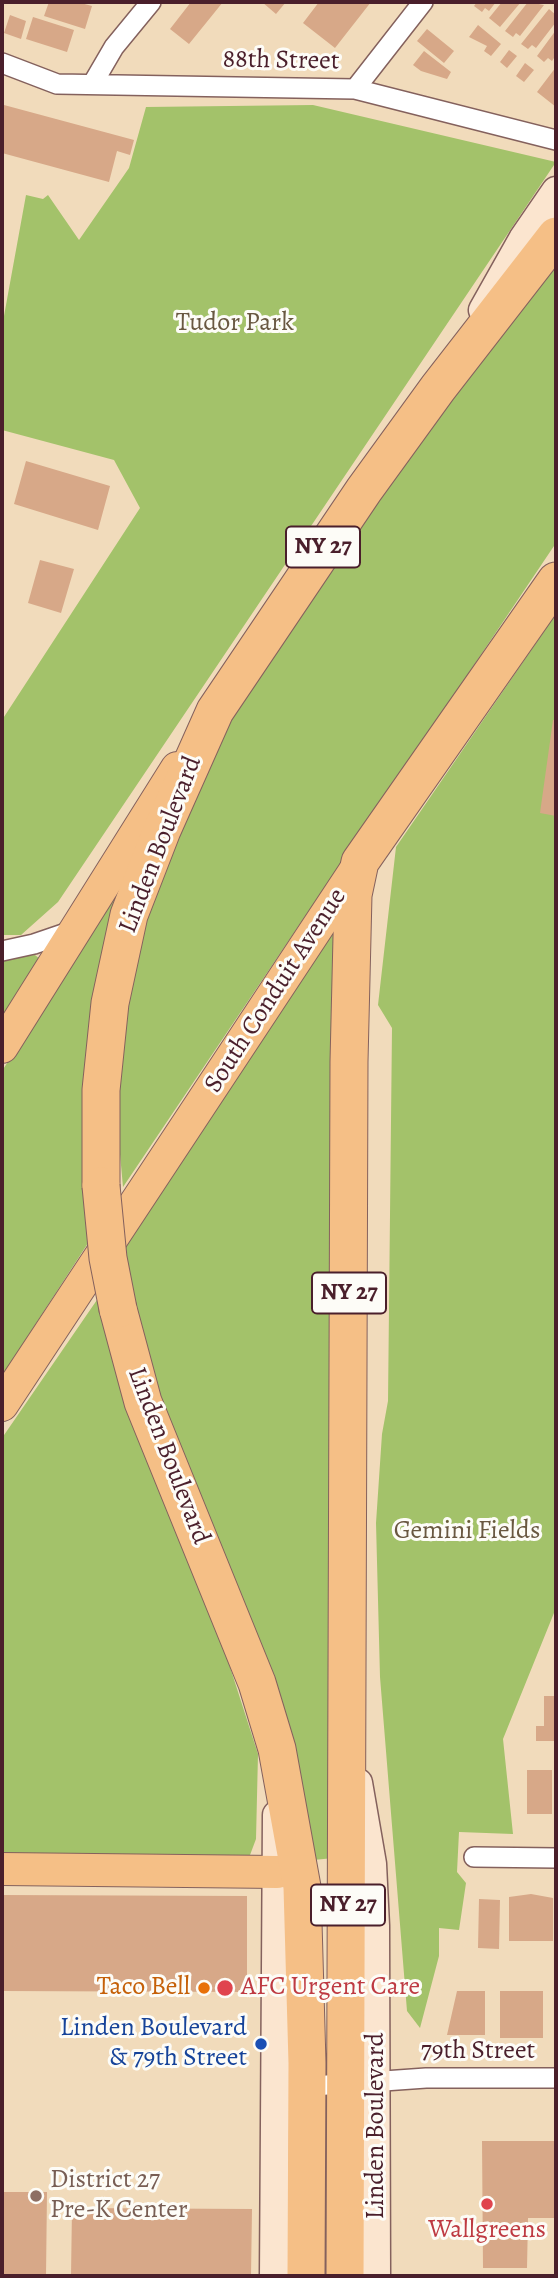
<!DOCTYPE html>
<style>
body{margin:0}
#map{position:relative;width:558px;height:2278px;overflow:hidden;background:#f1dbbb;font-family:Alegreya,serif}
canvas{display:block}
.frame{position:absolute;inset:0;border:4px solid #4a1f2b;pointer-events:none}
</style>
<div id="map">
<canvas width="558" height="2278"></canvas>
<div class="frame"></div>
</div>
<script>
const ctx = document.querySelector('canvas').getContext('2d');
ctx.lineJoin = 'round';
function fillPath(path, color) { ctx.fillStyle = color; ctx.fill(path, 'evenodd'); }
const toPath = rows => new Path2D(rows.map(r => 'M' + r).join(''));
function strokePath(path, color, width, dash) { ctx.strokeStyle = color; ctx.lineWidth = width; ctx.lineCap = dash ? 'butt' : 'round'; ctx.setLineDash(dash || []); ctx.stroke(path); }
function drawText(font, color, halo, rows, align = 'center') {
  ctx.font = font + ' Alegreya,serif'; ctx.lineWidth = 6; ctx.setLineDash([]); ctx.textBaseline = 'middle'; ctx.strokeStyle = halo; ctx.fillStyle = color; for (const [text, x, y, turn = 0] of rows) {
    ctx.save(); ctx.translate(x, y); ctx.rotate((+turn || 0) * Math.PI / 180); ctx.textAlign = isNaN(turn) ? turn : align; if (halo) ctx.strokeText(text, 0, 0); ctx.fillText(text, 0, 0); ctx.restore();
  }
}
fillPath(toPath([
 [313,105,556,162,58,902,21,935,2,935,2,720,140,508,114,460,2,430,2,327,26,195,43,199,48,195,79,240,129,168,146,107],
 [556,264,556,543,123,1187,114,1088,142,918,225,726,456,383],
 [556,614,556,1608,503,1739,513,1834,459,1832,457,1872,466,1883,459,1930,439,1928,439,1956,420,2028,407,2011,380,1677,376,1523,382,1434,388,1401,392,1028,378,1005,396,847],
 [125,877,90,1240,2,1376,2,1071],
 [334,928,334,1858,313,1860,133,1315,125,1245],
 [35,955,41,960,2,1027,2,958],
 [99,1297,201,1577,258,1754,256,1839,250,1855,2,1855,2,1438]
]), '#a3c26a');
fillPath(toPath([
 [49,2,77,2,92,6,85,29,44,16],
 [191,2,223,2,189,44,170,29],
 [262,2,286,2,276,14],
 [319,2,371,2,335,48,303,23],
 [477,2,496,2,489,11,485,8,482,12,474,6],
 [502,2,521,2,500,27,489,18],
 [528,2,544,5,520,36,516,33,513,37,505,31],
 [549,9,556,15,556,22,536,48,532,45,528,49,521,44],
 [10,15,26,21,21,39,4,33],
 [33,17,74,30,67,52,26,39],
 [478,25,501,44,491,56,484,51,487,46,469,37],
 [427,29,454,51,444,63,417,41],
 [556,30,556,55,552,61,548,58,544,62,537,56],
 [509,50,517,56,507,68,500,62],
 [424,51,451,72,447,79,421,71,413,65],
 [525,63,534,70,524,82,516,76],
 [556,67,556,107,537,92],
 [4,105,134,140,130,155,117,151,109,182,2,153],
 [26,461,110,486,98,530,14,504],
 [40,560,74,569,61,613,28,603],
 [553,720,556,720,556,816,540,813],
 [544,1696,556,1696,556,1741,536,1741,536,1726,544,1726],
 [527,1770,552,1770,552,1814,527,1814],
 [531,1894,553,1898,553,1941,509,1941,509,1897],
 [2,1895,247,1896,247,1992,2,1991],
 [479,1899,500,1900,499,1949,478,1948],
 [457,1991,485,1991,485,2035,447,2035],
 [500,1991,543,1991,543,2038,500,2038],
 [482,2141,556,2141,556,2218,528,2218,527,2268,483,2268],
 [2,2192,47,2192,46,2276,2,2276],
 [72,2208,252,2209,251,2276,71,2276]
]), '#d7a888');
const street = toPath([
 [2,63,57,84,355,89,556,140],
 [93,83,114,47,151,2],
 [355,89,423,2],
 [2,951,34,944,75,930],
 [474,1857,556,1858],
 [299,2087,426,2078,556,2078]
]);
const secondary = toPath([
 [483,310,523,239,556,191],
 [358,1783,372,1864,375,1926,376,2276],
 [274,2276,277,1815]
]);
const primary = toPath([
 [2,1047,177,768],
 [2,1405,358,866],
 [2,1869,277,1872]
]);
const highway = toPath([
 [101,1186,101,1090,110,1003,129,915,162,830,215,711,364,490,438,388,556,236],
 [118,1309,143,1402,257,1683,277,1749,302,1887,307,2063,306,2276],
 [345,2276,349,1062,353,895,360,862,556,581]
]);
strokePath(street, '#84615d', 22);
strokePath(secondary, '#84615d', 31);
strokePath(primary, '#84615d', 34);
strokePath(highway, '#84615d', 39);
strokePath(street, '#fff', 19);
strokePath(secondary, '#fbe5cf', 28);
strokePath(primary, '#f5bf86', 32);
strokePath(highway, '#f5bf86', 37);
const highwayBridge = toPath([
 [101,1186,108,1258,118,1309]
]);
strokePath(highwayBridge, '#84615d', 39, []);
strokePath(highwayBridge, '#f5bf86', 37);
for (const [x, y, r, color] of [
 [204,1988,7,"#e8710a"],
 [225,1988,9,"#e0444e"],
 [261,2044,7,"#1a4fb4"],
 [36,2196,7,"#8d6e63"],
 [487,2204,7,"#e0444e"]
]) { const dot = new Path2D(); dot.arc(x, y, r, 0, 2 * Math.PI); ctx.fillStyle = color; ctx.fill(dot); strokePath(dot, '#fdfcf7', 2.5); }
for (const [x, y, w] of [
 [323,547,74],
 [349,1293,74],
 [348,1905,74]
]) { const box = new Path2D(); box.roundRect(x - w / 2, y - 20.5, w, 41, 5); ctx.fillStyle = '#fdfcf7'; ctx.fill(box); strokePath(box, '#4a1f2b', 2); }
drawText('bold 24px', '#4a1f2b', null, [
 ["NY 27",323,547],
 ["NY 27",349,1293],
 ["NY 27",348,1905]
]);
drawText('26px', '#4a1f2b', '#fdfcf7', [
 ["88th Street",281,61,1],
 ["Linden Boulevard",161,845,-69],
 ["South Conduit Avenue",276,991,-57],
 ["Linden Boulevard",168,1456,69],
 ["79th Street",478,2052],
 ["Linden Boulevard",377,2126,-90]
]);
drawText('26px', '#695841', '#fdfcf7', [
 ["Tudor Park",235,324],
 ["Gemini Fields",467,1532]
]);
drawText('26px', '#c56008', '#fdfcf7', [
 ["Taco Bell",190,1988]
], 'right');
drawText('26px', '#be3a42', '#fdfcf7', [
 ["AFC Urgent Care",241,1988],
 ["Wallgreens",487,2231,"center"]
], 'left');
drawText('26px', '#164399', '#fdfcf7', [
 ["Linden Boulevard",247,2029],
 ["& 79th Street",247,2059]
], 'right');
drawText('26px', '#785e54', '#fdfcf7', [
 ["District 27",50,2181],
 ["Pre-K Center",50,2211]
], 'left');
</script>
